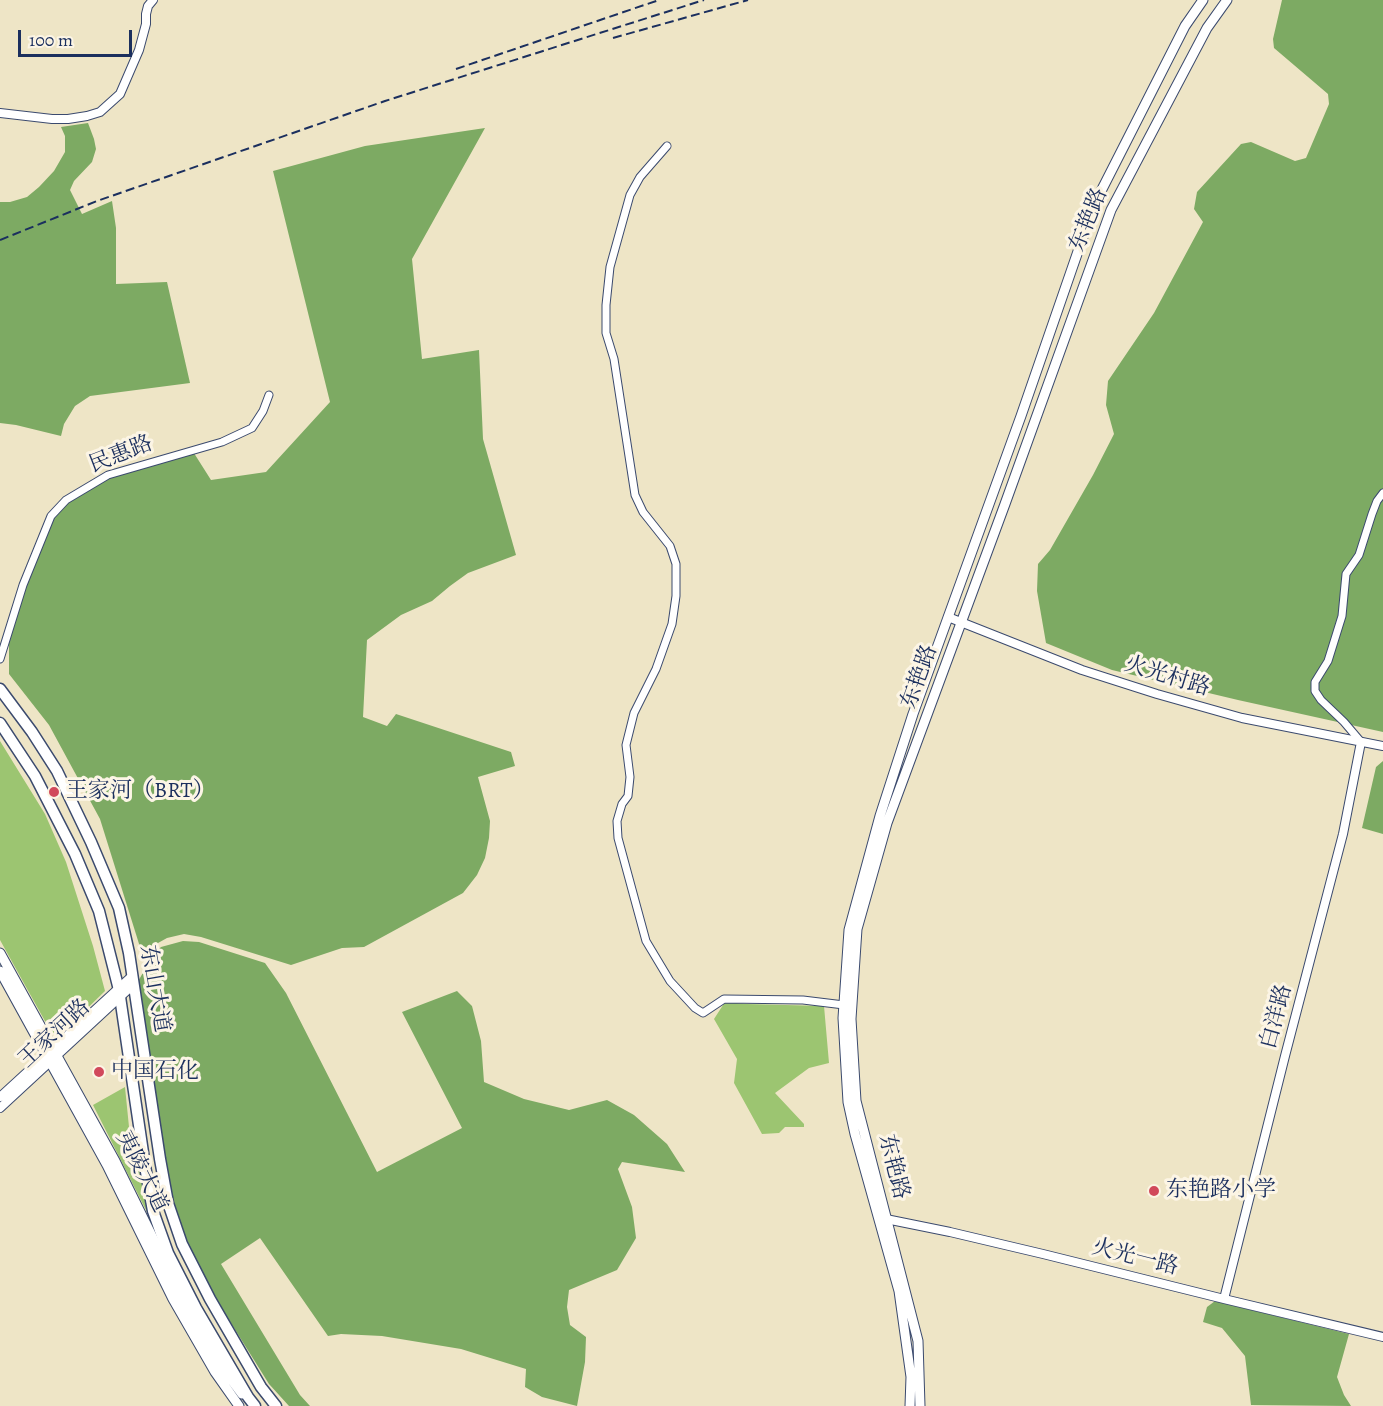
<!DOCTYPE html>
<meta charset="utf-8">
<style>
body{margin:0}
#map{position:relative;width:1383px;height:1406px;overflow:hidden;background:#eee5c6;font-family:Alegreya,serif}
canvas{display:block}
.scale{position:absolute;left:18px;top:30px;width:114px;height:27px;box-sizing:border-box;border:3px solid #1b2f5e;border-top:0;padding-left:8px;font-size:18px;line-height:21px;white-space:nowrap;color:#1b2f5e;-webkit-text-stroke:4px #fcf5e5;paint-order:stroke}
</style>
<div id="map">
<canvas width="1383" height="1406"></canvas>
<div class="scale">100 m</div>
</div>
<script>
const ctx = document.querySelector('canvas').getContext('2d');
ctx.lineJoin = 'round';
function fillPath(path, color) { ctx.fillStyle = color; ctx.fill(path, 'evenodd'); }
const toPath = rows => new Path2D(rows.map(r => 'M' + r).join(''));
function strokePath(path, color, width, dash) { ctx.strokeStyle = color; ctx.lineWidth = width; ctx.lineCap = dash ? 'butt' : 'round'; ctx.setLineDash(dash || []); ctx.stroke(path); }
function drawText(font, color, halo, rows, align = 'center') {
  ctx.font = font + ' Alegreya,"Noto Serif SC",serif'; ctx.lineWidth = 6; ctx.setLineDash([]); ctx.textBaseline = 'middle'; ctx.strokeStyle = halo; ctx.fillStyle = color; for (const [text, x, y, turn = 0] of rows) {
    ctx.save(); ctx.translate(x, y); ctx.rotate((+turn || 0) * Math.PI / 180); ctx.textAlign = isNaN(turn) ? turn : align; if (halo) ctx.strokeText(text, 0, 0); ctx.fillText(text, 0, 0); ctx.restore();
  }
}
fillPath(toPath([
 [0,741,45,814,66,862,93,946,105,991,60,1035,51,1032,0,940],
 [725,1002,747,1004,824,1006,829,1063,809,1068,775,1093,804,1124,804,1127,785,1127,779,1133,762,1134,734,1083,737,1059,714,1019],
 [125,1087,129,1127,142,1183,154,1226,93,1105]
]), '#9cc571');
fillPath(toPath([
 [1282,0,1383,0,1383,732,1238,700,1112,670,1046,643,1037,591,1038,564,1050,550,1093,475,1114,434,1106,405,1108,381,1154,313,1203,222,1194,209,1197,192,1241,144,1251,142,1295,161,1306,158,1329,104,1328,94,1274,48,1273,39],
 [88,123,94,139,96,149,92,162,74,181,70,190,82,214,112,201,116,228,116,284,167,282,190,383,90,396,75,406,64,424,61,436,16,425,0,423,0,202,10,202,27,197,39,187,54,171,65,152,65,136,61,127],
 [485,128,412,259,422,359,479,350,483,439,516,555,468,573,450,586,432,601,401,615,367,640,363,717,387,726,396,714,511,752,515,766,478,777,490,821,489,838,485,858,477,875,463,893,364,947,342,948,291,965,201,937,184,934,167,938,158,943,150,954,140,947,100,819,49,725,9,674,9,630,51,516,66,500,108,475,192,450,211,480,266,472,330,402,273,171,365,146],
 [1383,761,1383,834,1362,828,1376,767],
 [183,941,199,942,265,963,286,993,377,1172,462,1128,402,1012,457,991,472,1006,481,1041,484,1082,524,1099,569,1110,607,1100,634,1115,667,1144,685,1172,622,1162,618,1169,632,1207,636,1238,617,1270,569,1290,567,1307,570,1325,586,1337,585,1362,577,1406,542,1397,525,1387,526,1369,461,1349,382,1336,341,1334,328,1336,260,1238,221,1264,300,1395,310,1406,289,1406,269,1384,219,1304,189,1245,171,1203,136,985,153,955,161,947],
 [1215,1301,1349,1334,1337,1377,1344,1395,1351,1406,1251,1405,1245,1356,1222,1328,1203,1322,1207,1307]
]), '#7daa63');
const minor = toPath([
 [667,146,640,177,630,195,610,267,606,305,606,333,614,359,635,495,643,512,670,546,676,564,676,596,672,624,656,669,634,713,626,745,630,777,628,796,622,804,617,821,618,838,646,941,670,981,695,1008,703,1013,724,999,803,1000,844,1005],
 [0,659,23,585,51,516,66,500,108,475,222,442,252,428,263,411,269,395],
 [1361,742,1344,722,1321,700,1315,691,1315,682,1328,661,1342,616,1346,574,1359,555,1372,514,1377,501,1383,493]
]);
const tertiary = toPath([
 [0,113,52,119,68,119,87,116,100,112,120,94,139,50,146,24,146,14,148,6,153,0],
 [948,617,1082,670,1157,694,1242,718,1383,746],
 [0,1097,132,976],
 [0,1108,133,985],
 [881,1218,950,1232,1043,1254,1224,1299,1383,1337],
 [1224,1299,1285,1056,1343,834,1361,742]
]);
const secondary = toPath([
 [0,953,115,1161,181,1295,222,1367,242,1394],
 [0,971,107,1165,173,1299,215,1372,239,1406],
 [910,1406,911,1377,899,1291,855,1134,848,1102,843,1018,849,930,880,816,913,714,1021,416,1094,205,1185,26,1203,0],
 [920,1406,918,1341,856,1101,851,1019,857,929,887,823,1005,504,1111,210,1207,28,1227,0]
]);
const primary = toPath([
 [0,689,32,732,57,771,91,842,119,908,129,953,160,1159,168,1203,182,1244,210,1299,261,1387,276,1406],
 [0,723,35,776,75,854,99,911,119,990,145,1166,153,1211,168,1253,196,1308,248,1397,255,1406]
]);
strokePath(minor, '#3b4a6e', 9);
strokePath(tertiary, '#3b4a6e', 10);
strokePath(secondary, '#3b4a6e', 11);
strokePath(primary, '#3b4a6e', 13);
strokePath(minor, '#fff', 7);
strokePath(tertiary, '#fff', 8);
strokePath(secondary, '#fff', 9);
strokePath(primary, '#fff', 10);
strokePath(toPath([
 [613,38,748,0],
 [456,69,659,0],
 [0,240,97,201,385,101,704,0]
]), '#1b2f5e', 2, [9, 4.5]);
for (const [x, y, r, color] of [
 [54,792,6,"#d1495b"],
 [99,1072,6,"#d1495b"],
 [1154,1191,6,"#d1495b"]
]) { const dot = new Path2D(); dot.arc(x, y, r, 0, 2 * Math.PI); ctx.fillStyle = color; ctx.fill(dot); strokePath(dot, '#fcf5e5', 2); }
drawText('22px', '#1b2f5e', '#fcf5e5', [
 ["东艳路",1089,220,-68],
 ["民惠路",121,455,-21],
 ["东艳路",920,677,-70],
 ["火光村路",1167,677,17],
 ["东山大道",154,989,80],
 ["白洋路",1277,1017,-75],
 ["王家河路",55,1034,-43],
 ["东艳路",893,1167,76],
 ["夷陵大道",141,1172,63],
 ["火光一路",1135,1258,14]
]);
drawText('22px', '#1b2f5e', '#fcf5e5', [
 ["王家河（BRT）",66,792],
 ["中国石化",111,1072],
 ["东艳路小学",1166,1191]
], 'left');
</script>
